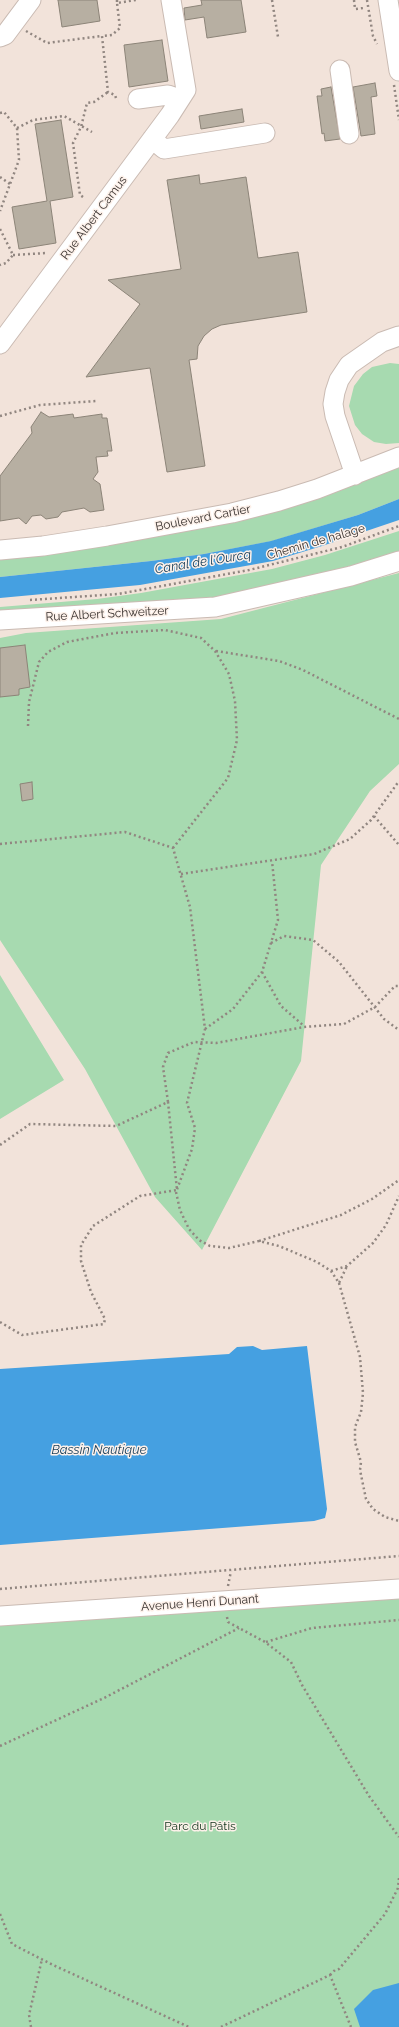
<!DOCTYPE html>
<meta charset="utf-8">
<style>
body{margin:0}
canvas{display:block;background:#f2e3da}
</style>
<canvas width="399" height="2027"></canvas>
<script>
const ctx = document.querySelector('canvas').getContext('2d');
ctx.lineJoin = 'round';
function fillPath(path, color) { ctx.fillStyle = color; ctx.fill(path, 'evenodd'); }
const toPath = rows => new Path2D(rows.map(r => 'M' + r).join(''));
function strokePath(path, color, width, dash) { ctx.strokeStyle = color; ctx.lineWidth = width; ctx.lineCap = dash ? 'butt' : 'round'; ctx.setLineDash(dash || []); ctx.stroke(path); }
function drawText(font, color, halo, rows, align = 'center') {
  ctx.font = font + ' Raleway,sans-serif'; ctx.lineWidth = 3; ctx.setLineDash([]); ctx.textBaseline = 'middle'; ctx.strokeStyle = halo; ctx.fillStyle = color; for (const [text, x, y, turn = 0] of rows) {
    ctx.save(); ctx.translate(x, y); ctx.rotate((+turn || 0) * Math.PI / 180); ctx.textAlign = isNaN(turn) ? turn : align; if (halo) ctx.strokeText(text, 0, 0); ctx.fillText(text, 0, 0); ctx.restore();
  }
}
fillPath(toPath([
 [390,363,399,364,399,443,386,444,374,442,362,434,355,425,349,406,354,386,363,374,372,367],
 [399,467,399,499,358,515,272,541,204,554,151,561,0,577,0,558,184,530,284,509],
 [399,531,399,556,199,603,0,615,0,607,97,599,141,593,272,569,325,555],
 [399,573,399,764,370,791,321,865,301,1061,202,1250,155,1197,85,1069,0,940,0,638,26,633,221,619],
 [0,975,64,1080,0,1119],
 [399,1597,399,2027,0,2027,0,1625]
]), '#a7dab0');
fillPath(toPath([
 [399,499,399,520,322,546,273,561,140,585,0,598,0,577,151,561,204,554,271,541,358,515],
 [253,1346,262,1350,307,1346,327,1509,325,1518,314,1521,0,1545,0,1369,229,1354,237,1347],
 [399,1983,399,2027,360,2027,354,2009,373,1990]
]), '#45a0e1');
const building = toPath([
 [58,0,97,0,100,21,62,27,58,0],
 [201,0,241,0,246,32,207,38,204,17,185,20,184,8,202,5,201,0],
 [162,40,168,81,129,87,124,45,162,40],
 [375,83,377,96,371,97,375,134,361,136,353,87,375,83],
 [331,87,340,139,325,141,324,133,322,134,317,96,322,96,321,89,331,87],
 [242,109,244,122,201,129,199,116,242,109],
 [61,120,73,197,50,201,56,243,19,249,12,207,47,201,35,124,61,120],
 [199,175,200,184,246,177,258,258,298,252,307,312,221,325,212,329,204,336,198,346,197,359,189,360,205,466,167,472,150,368,86,377,140,304,108,280,181,269,167,180,199,175],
 [41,412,49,417,73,414,74,418,102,414,102,418,107,418,112,451,107,451,108,456,96,457,98,472,93,479,100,484,104,510,90,512,84,508,62,512,58,517,46,519,41,515,32,516,26,524,19,518,0,521,0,476,32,433,31,427,41,412],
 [25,645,30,687,19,689,19,695,0,697,0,648,25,645],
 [32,782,33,799,22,801,20,784,32,782]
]);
fillPath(building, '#b7afa2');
strokePath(building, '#8c8478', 1);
const minor = toPath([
 [171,0,186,90],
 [388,0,399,71],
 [0,37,5,35,31,0],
 [340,70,349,134],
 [138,99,168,95,180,99],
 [152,139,164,149,265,133],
 [0,344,170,115,186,90],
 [355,475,335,416,333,404,335,392,339,380,349,365,382,342,399,336],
 [0,550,43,546,107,536,232,513,279,501,317,489,399,457],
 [0,620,215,607,351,576,399,561],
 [0,1616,399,1589]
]);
strokePath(minor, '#cabbb3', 21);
strokePath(toPath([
 [117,0,117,3,136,0],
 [272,0,278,37],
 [354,0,355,9,364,8],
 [367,0,373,36,377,44],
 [26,31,47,43,102,36],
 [394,85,399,120],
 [116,98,115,95,108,92,102,36,112,35,120,28,117,3],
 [0,113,4,112,17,128,19,160,0,211],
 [17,128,33,120,64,116,92,132],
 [0,177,10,184],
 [83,197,80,195,73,143,81,127,87,103,94,102,108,92],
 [0,229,13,255,6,263,0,265],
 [13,255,47,253],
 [0,416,40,405,96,401],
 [30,600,118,594,249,570,342,547,399,526],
 [216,651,279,661,303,670,399,719],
 [28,726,29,702,39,662,48,652,67,642,115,633,165,630,201,638,215,651,229,674,235,701,237,740,228,778,173,848],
 [374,816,399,845],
 [0,844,125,832,173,848,190,907,205,1029,187,1103,195,1128,192,1149,176,1192,180,1210,189,1229,199,1240,210,1246,229,1248,259,1241,279,1246,317,1262,331,1271,339,1283,347,1266],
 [181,874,314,854,350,839,371,820,399,781],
 [271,943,284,936,313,940,339,962,384,1019,399,1030],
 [262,972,281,1006,304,1026],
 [205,1029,233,1009,262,972,278,920,272,861],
 [0,1145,30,1124,116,1126,168,1102,163,1067,168,1053,194,1042,216,1043,304,1027,344,1024,375,1007,395,986,399,986],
 [259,1241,341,1215,372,1199,399,1180],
 [331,1271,347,1266,373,1243,386,1225,399,1196],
 [339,1283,360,1357,363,1393,361,1412,355,1427,355,1442,361,1462,360,1470,366,1499,373,1509,385,1517,399,1521],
 [0,1322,22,1335,104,1324,105,1319,91,1292,81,1261,81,1245,93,1226,140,1196,177,1190,168,1102],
 [228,1586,231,1571],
 [0,1589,399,1556],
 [227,1617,228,1622,265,1642,291,1662,302,1685,369,1796,399,1837],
 [266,1642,312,1628,399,1620],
 [0,1746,104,1698,239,1628],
 [0,1914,12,1944,53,1965,189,2027],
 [330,1975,335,1970,339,1969,385,1914,398,1888,399,1878],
 [31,2027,29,2015,42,1959],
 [221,2027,330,1975,351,2027]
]), '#918680', 2.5, [2, 3]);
strokePath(minor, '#fff', 19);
drawText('12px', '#38322f', '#fdf1ea', [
 ["Rue Albert Camus",94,218,-53],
 ["Boulevard Cartier",203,518,-11],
 ["Chemin de halage",316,542,-16],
 ["Rue Albert Schweitzer",107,614,-3],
 ["Avenue Henri Dunant",200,1603,-4]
]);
drawText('12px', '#0e3218', '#fdf1ea', [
 ["Parc du Pâtis",200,1826]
]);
drawText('italic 13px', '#173c57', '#fdf1ea', [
 ["Canal de l'Ourcq",203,562,-9],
 ["Bassin Nautique",99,1450]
]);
</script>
